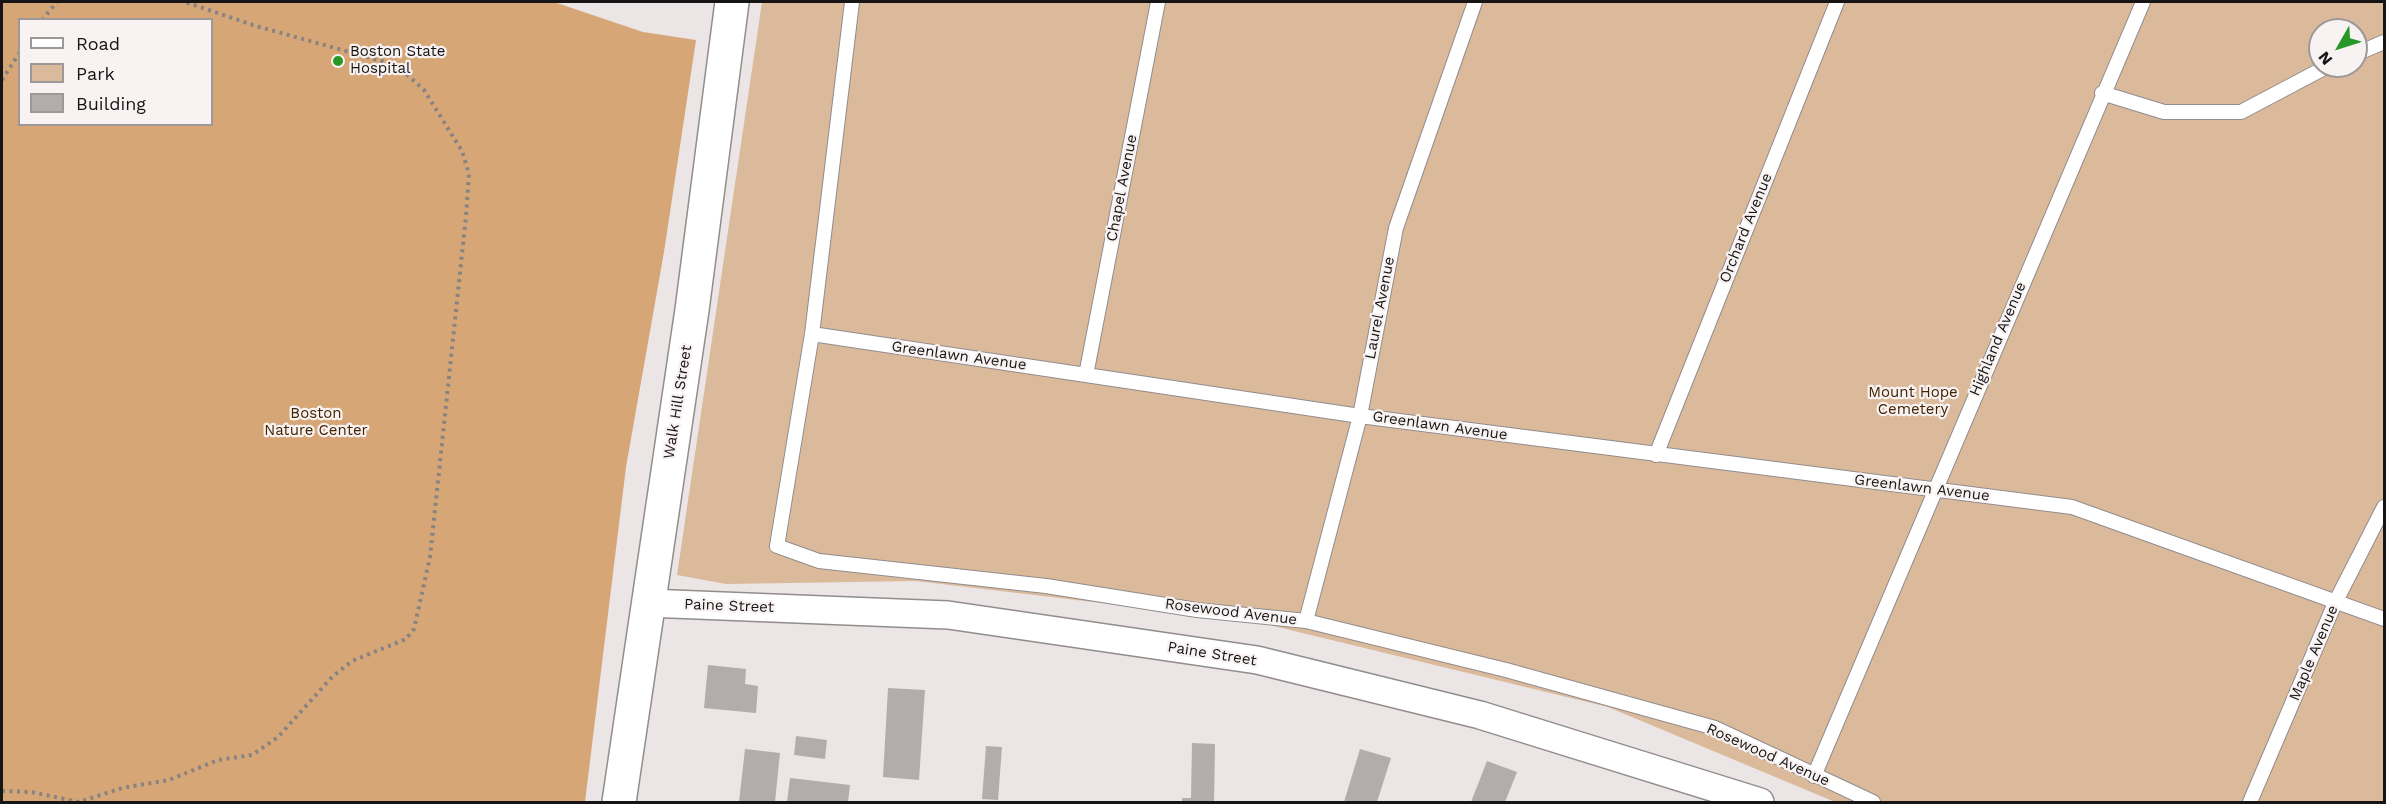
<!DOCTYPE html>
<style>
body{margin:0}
#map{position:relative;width:2386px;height:804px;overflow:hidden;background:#ebe5e5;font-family:"Work Sans",sans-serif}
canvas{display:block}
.frame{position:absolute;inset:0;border:3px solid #161414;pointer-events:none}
.legend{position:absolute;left:18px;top:18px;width:195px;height:108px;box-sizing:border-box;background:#f8f2f2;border:2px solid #9e9999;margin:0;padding:8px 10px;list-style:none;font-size:18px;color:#161414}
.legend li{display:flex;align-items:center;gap:12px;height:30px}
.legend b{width:30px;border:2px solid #9e9999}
.north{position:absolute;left:2308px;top:18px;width:60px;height:60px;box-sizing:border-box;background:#f8f2f2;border:2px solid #9e9999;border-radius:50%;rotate:231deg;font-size:16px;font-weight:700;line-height:24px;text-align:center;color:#161414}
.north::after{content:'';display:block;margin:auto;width:21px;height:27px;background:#269825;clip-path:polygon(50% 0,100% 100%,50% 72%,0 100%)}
</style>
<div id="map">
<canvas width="2386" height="804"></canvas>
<div class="frame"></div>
<ul class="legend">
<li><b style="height:8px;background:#fff"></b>Road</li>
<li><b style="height:16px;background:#daba9b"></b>Park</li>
<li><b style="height:16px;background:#b2adab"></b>Building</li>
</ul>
<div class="north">N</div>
</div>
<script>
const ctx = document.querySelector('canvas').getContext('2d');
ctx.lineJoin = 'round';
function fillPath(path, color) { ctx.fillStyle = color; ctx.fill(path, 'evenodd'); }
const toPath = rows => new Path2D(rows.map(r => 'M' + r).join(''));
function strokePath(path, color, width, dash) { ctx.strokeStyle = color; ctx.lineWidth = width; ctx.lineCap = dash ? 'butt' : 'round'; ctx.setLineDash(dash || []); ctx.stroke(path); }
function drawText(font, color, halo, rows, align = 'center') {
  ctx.font = font + ' "Work Sans",sans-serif'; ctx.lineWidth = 4.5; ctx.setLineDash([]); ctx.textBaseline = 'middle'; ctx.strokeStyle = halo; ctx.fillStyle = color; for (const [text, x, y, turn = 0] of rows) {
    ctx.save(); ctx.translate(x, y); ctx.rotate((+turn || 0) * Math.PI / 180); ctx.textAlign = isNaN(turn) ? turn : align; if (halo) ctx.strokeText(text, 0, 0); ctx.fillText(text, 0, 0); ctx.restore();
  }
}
fillPath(toPath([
 [762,2,2384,2,2384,802,1835,802,1608,707,1253,621,916,581,726,584,677,575],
 [2320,30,2356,30,2356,66,2320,66]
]), '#daba9b');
fillPath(toPath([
 [2,2,554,2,643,32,696,40,664,252,626,467,585,802,2,802],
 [20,20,212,20,212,124,20,124]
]), '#d7a677');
fillPath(toPath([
 [708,665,746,669,745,684,758,686,756,713,704,708],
 [888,688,925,690,919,780,883,777],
 [796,736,827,740,825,759,794,755],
 [1192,743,1215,744,1214,802,1182,802,1182,798,1191,798],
 [986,746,1002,747,998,800,982,799],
 [745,749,780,753,775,802,739,802],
 [1360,749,1391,758,1377,802,1344,802],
 [1487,761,1517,772,1505,802,1471,802],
 [790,778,850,785,848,802,787,802]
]), '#b2adab');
const service = toPath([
 [852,2,812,334,777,546,819,561,1046,586,1197,610,1306,621,1506,670,1715,728,1873,802],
 [2356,54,2384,42],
 [2102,93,2164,112,2241,112,2328,66],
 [812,334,1360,416,2072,507,2384,619],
 [1086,375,1158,2],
 [1656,455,1837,2],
 [1306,621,1360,416,1396,228,1475,2],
 [1814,776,2143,2],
 [2250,802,2335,603,2384,507]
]);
const minor = toPath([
 [647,603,948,615,1257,660,1480,715,1760,802]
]);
const secondary = toPath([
 [619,802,692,310,732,2]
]);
strokePath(service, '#928c8d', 16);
strokePath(minor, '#928c8d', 30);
strokePath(secondary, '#928c8d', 36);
strokePath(toPath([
 [42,20,57,2],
 [2,80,20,52],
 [2,791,31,792,79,802,122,788,169,780,218,760,252,755,278,737,333,676,352,661,406,639,414,629,430,557,466,216,469,174,462,151,424,90,396,65,256,26,185,2]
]), '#878383', 4, [3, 4.5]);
strokePath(service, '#fff', 14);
strokePath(minor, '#fff', 27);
strokePath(secondary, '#fff', 33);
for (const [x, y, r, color] of [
 [338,61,6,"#269825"]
]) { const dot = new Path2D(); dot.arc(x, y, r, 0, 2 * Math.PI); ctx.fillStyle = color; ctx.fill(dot); strokePath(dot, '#f8f2f2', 2); }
drawText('15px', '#161414', '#f8f2f2', [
 ["Boston State",350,52],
 ["Hospital",350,69]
], 'left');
drawText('15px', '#161414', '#f8f2f2', [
 ["Chapel Avenue",1122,188,-79],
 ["Orchard Avenue",1746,228,-68],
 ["Laurel Avenue",1380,308,-79],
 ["Highland Avenue",1998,339,-67],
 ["Greenlawn Avenue",959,356,8],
 ["Walk Hill Street",678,402,-81],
 ["Greenlawn Avenue",1440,426,8],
 ["Greenlawn Avenue",1922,488,7],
 ["Paine Street",729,606,2],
 ["Rosewood Avenue",1231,612,7],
 ["Maple Avenue",2314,653,-67],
 ["Paine Street",1212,654,9],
 ["Rosewood Avenue",1768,755,24]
]);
drawText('15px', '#432400', '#f8f2f2', [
 ["Mount Hope",1913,393],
 ["Cemetery",1913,410],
 ["Boston",316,414],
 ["Nature Center",316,431]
]);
</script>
